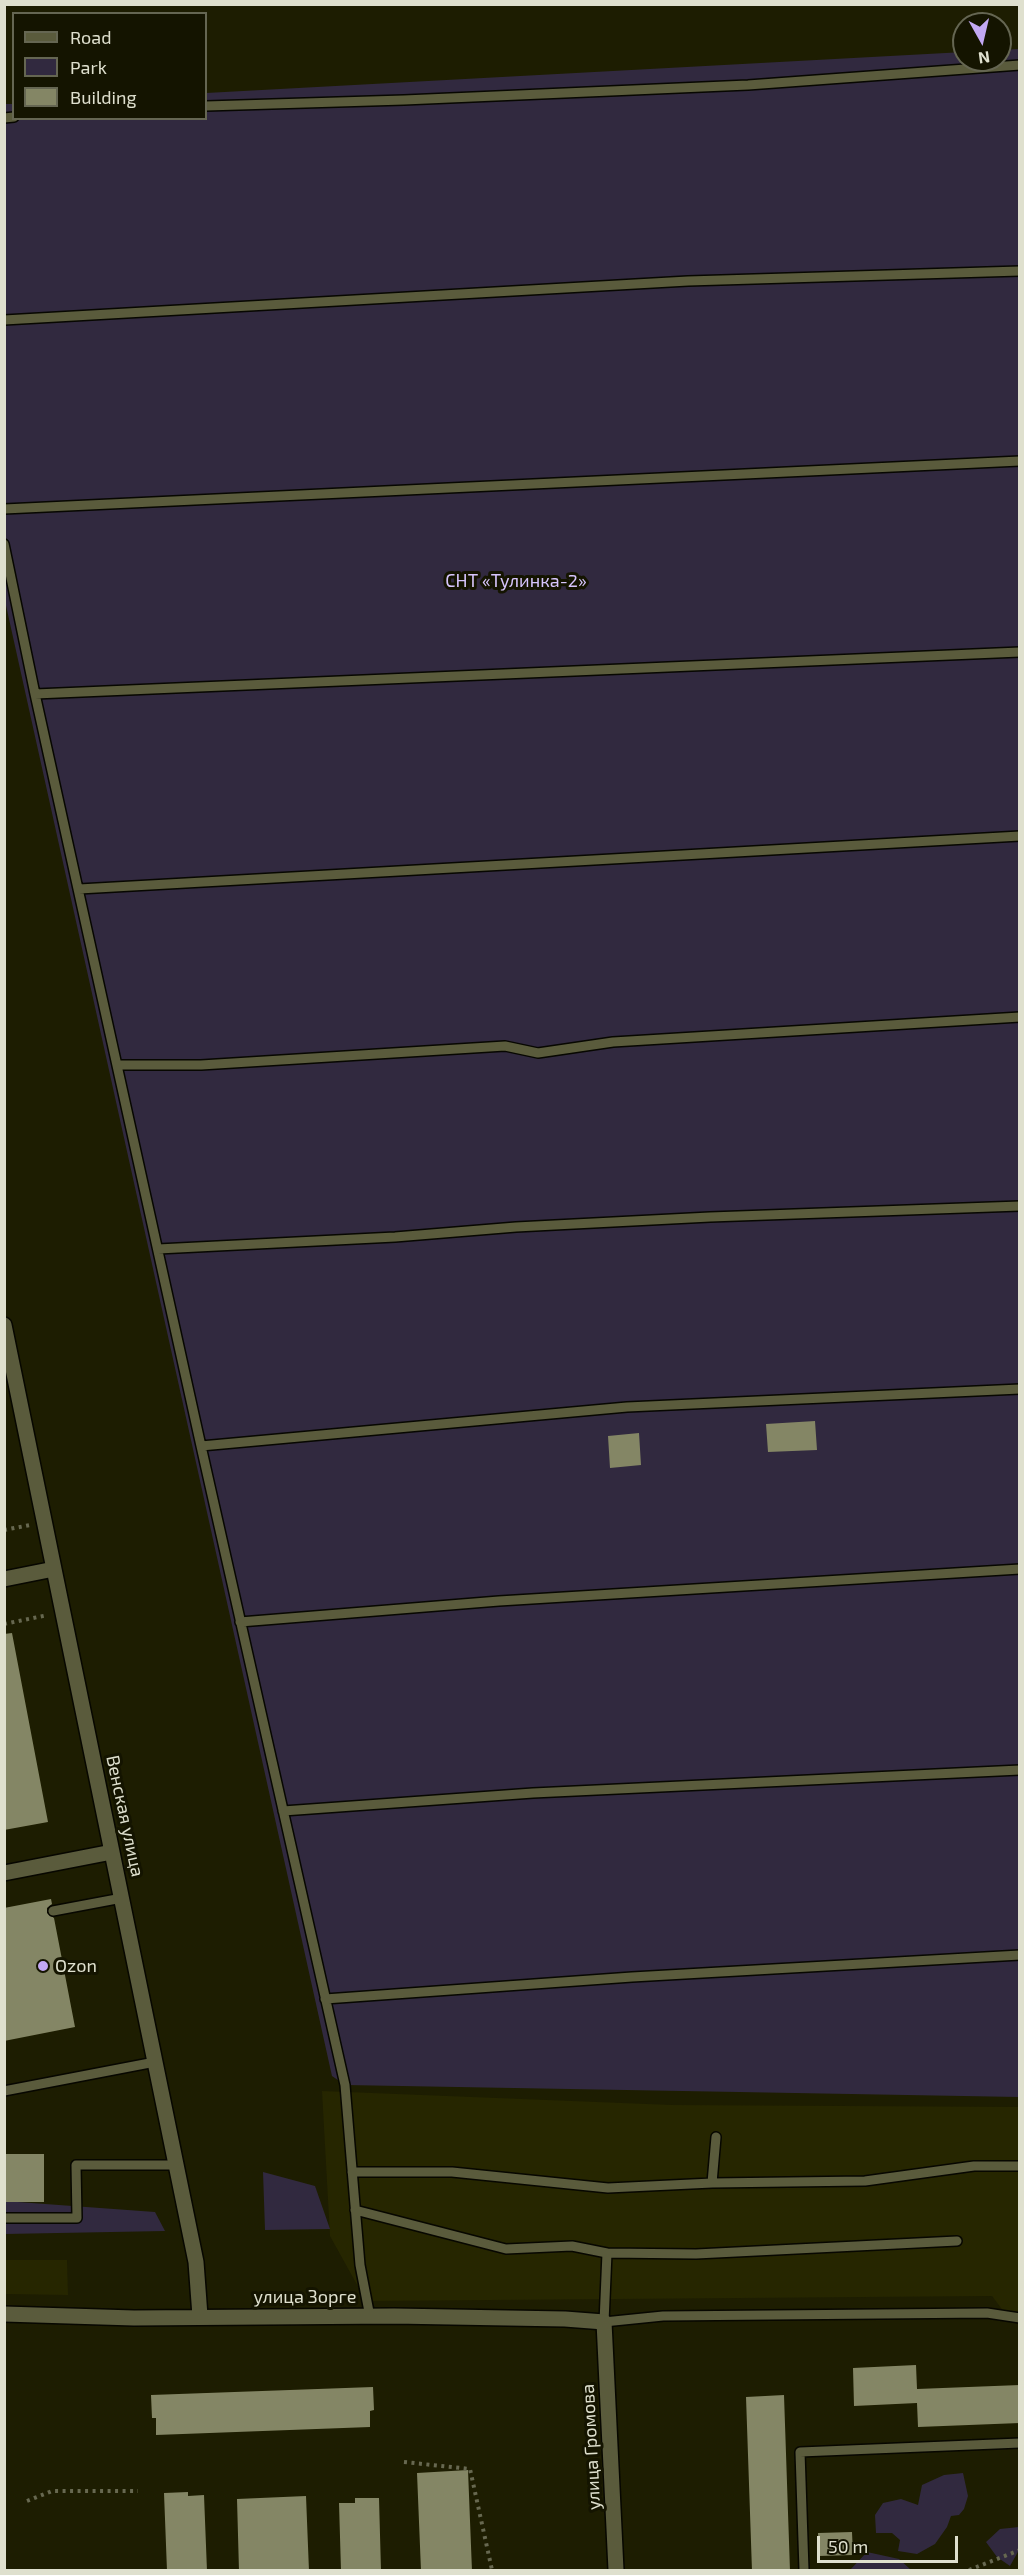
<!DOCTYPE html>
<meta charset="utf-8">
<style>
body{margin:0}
#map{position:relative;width:1024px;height:2575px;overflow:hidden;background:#1d1d01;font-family:"Exo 2",sans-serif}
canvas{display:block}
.frame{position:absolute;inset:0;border:6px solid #dfe0ce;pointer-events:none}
.legend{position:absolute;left:12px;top:12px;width:195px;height:108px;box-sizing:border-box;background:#141400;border:2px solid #656652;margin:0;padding:8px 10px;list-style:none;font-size:18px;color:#dfe0ce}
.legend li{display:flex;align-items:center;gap:12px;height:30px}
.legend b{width:30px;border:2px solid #656652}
.north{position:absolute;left:952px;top:12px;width:60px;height:60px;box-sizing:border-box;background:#141400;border:2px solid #656652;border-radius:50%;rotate:172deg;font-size:16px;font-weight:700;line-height:24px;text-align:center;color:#dfe0ce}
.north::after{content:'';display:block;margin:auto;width:21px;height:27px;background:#c2a8f3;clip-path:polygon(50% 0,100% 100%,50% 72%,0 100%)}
.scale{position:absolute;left:817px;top:2536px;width:141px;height:27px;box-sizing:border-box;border:3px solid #dfe0ce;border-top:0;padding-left:8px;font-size:18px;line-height:21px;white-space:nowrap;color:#dfe0ce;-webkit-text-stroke:4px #141400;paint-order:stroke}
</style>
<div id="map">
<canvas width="1024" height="2575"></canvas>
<div class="frame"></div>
<ul class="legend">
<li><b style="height:8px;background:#5a5b3c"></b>Road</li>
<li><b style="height:16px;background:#31293f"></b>Park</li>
<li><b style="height:16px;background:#848665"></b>Building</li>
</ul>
<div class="north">N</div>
<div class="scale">50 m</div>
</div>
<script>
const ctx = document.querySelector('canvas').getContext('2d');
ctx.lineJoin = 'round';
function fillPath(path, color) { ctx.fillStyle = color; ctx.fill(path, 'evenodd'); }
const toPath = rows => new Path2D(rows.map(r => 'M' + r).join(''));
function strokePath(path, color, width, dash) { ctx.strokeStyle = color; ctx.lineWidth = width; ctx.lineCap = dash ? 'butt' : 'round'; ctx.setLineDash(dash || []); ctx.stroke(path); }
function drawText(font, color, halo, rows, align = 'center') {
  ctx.font = font + ' "Exo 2",sans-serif'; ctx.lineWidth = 6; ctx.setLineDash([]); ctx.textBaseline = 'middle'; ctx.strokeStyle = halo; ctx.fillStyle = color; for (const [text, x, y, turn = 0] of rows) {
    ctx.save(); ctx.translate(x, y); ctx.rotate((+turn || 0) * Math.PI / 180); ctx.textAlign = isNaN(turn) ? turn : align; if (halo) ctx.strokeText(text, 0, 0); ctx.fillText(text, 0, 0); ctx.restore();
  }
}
fillPath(toPath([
 [322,2091,672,2105,1019,2107,1019,2312,1004,2312,992,2296,366,2301,330,2236],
 [5,2260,67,2260,68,2295,5,2294]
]), '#262600');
fillPath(toPath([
 [1019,49,1019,2097,345,2085,332,2076,5,601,4,104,13,104,14,118,206,118,206,93,964,52,964,60,1000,60,1000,50],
 [263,2172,315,2186,330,2229,265,2230],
 [4,2201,155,2212,165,2231,5,2234],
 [963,2473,968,2496,964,2509,959,2515,951,2516,947,2527,935,2544,917,2554,898,2551,900,2540,892,2533,876,2533,875,2515,883,2503,901,2499,918,2505,922,2485,944,2475],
 [1019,2527,1019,2550,1010,2566,997,2557,986,2542,1000,2529],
 [867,2552,899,2559,910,2569,850,2570]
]), '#31293f');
fillPath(toPath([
 [815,1421,817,1450,768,1452,766,1424],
 [639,1433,641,1465,610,1468,608,1436],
 [12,1633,48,1822,4,1830,4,1634],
 [51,1899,52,1904,47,1908,47,1913,54,1918,75,2027,4,2041,4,1908],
 [4,2154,44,2154,44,2202,4,2202],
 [916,2365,917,2389,1020,2385,1020,2423,918,2427,917,2403,854,2406,853,2368],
 [373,2387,374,2410,370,2411,370,2427,156,2435,156,2418,152,2418,151,2395],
 [784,2395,790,2571,752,2571,746,2397],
 [468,2470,472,2571,421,2571,417,2473],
 [188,2492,188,2496,204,2495,207,2571,167,2571,164,2493],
 [306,2496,309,2571,239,2571,237,2499],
 [355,2498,379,2498,381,2571,341,2571,339,2503,355,2503],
 [852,2532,853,2555,819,2556,818,2533]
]), '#848665');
const service = toPath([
 [206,106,404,100,748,85,1020,65],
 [4,118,14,117],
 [4,320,688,281,1020,271],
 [4,509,1020,461],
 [4,544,35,694,201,1446,345,2085,360,2265,370,2317],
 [35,694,1020,652],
 [79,889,1020,836],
 [118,1065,201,1065,505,1046,538,1053,613,1042,1020,1017],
 [158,1249,395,1237,516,1227,710,1217,1020,1206],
 [201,1446,627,1407,1020,1389],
 [240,1622,499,1601,1020,1569],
 [283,1811,533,1793,1020,1770],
 [53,1911,122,1898],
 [325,1999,632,1977,1020,1955],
 [4,2091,155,2062],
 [352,2172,452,2172,608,2188,712,2183,865,2181,974,2166,1020,2166],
 [712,2183,716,2137],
 [355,2210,506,2249,572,2246,607,2253,604,2322,663,2316,987,2313,1020,2318],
 [4,2218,77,2218,76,2165,176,2165],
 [607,2253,696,2254,957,2241],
 [804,2570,800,2452,1020,2443]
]);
const minor = toPath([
 [4,1325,196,2262,200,2316],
 [4,1579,54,1569],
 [4,1873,112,1852],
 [4,2314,134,2318,394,2316,565,2319,604,2322,616,2570]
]);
strokePath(service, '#070700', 12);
strokePath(minor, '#070700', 18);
strokePath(toPath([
 [4,1530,30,1525],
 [4,1624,48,1615],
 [404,2462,470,2469,492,2570],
 [27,2501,52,2491,138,2491],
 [969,2570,1020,2550]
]), '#676850', 4, [3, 4.5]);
strokePath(service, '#5a5b3c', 9);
strokePath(minor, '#5a5b3c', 15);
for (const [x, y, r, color] of [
 [43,1966,6,"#c2a8f3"]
]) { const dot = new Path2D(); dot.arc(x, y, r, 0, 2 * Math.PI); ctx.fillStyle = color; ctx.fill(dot); strokePath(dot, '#141400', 2); }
drawText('18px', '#d7c5fc', '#141400', [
 ["СНТ «Тулинка-2»",516,581]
]);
drawText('18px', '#dfe0ce', '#141400', [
 ["Венская улица",125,1816,78],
 ["улица Зорге",305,2297],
 ["улица Громова",591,2447,-93]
]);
drawText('18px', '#dfe0ce', '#141400', [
 ["Ozon",55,1966]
], 'left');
</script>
